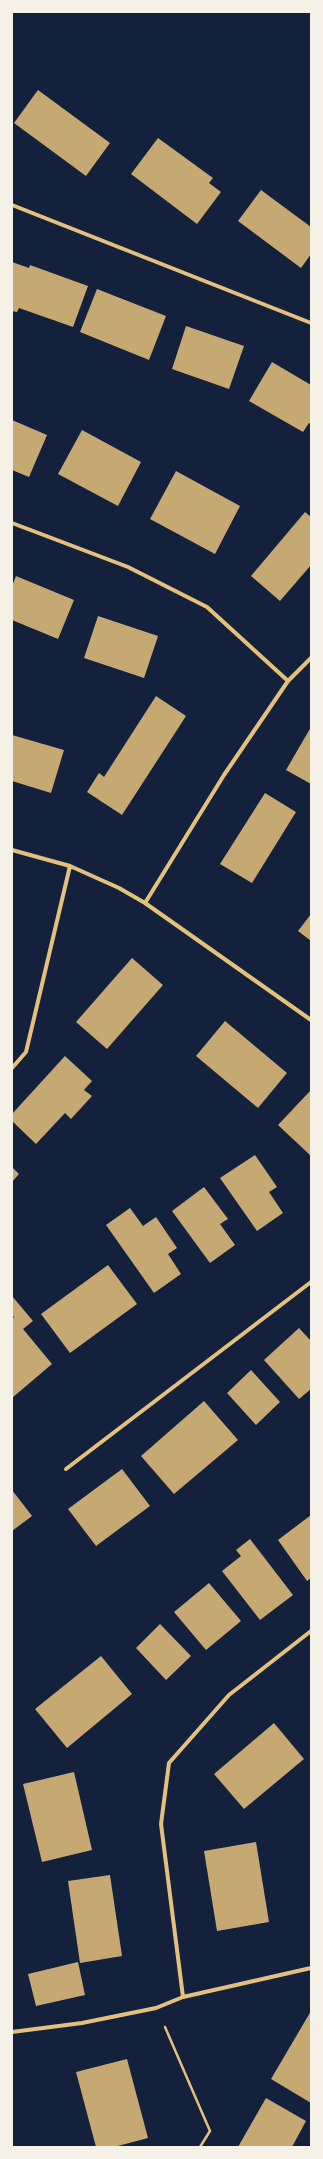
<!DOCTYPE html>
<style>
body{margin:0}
#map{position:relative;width:323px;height:2159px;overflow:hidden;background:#14213d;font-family:"Space Grotesk",sans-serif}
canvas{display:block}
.frame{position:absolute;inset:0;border:13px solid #f6f1e7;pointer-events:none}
</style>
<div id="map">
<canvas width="323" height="2159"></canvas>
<div class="frame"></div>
</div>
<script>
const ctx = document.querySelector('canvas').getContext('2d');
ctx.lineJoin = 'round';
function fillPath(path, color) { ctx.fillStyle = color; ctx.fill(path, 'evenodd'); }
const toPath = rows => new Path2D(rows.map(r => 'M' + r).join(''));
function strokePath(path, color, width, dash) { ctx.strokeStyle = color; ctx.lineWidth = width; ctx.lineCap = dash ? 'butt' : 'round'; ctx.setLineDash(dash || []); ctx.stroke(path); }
fillPath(toPath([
 [38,90,110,143,86,176,14,123],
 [158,138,213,178,209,183,221,192,197,224,131,174],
 [261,190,311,227,311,254,301,268,238,221],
 [12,262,29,268,30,265,88,286,73,327,19,308,17,312,12,311],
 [97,289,166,316,149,360,80,332],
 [186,326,244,346,229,389,172,369],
 [272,362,311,385,311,424,309,423,303,432,249,401],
 [12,420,47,435,29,477,12,470],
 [82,430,141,462,118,506,58,474],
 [176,471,240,506,215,554,150,519],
 [305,512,311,517,311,565,280,601,251,576],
 [16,576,74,600,58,639,12,620,12,586],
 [98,616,158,636,144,678,84,658],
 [156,696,186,716,122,815,87,792,99,773,104,777],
 [311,727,311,784,286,770],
 [12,735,64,750,51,793,12,781],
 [265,793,296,812,252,883,220,864],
 [311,914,311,941,298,931],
 [132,958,163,985,107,1049,76,1022],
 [225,1021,287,1073,258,1108,196,1056],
 [65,1056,92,1081,84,1090,92,1096,71,1119,65,1113,36,1144,12,1121,12,1114],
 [311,1090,311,1156,278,1125],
 [255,1155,277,1187,269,1192,283,1213,257,1231,220,1178],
 [12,1167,19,1174,12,1182],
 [204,1187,228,1219,220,1224,235,1245,210,1263,172,1211],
 [130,1208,143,1226,156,1217,177,1248,168,1254,181,1274,154,1293,106,1225],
 [108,1265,137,1304,70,1353,41,1314],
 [12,1296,33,1321,23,1329,52,1364,12,1398,12,1319,14,1317,12,1315],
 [299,1328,311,1341,311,1389,299,1399,264,1360],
 [251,1370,280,1402,256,1425,227,1393],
 [204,1401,238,1440,174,1494,141,1456],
 [122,1469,150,1506,96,1546,68,1509],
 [12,1490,32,1516,12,1531],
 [311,1515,311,1578,307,1581,278,1540],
 [250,1539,293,1595,260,1620,222,1571,241,1556,236,1550],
 [209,1583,241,1621,206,1650,174,1612],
 [160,1624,191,1656,166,1680,136,1648],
 [101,1656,132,1694,67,1748,35,1709],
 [274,1723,304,1759,244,1809,214,1774],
 [74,1772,92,1850,42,1862,23,1784],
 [256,1842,269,1922,217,1931,204,1851],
 [110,1875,122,1956,80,1963,68,1881],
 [78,1962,85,1995,36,2006,28,1974],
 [311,2011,311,2103,271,2079],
 [127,2059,148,2138,114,2147,96,2147,76,2072],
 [266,2098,306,2121,292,2147,238,2147]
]), '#c6a872');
strokePath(toPath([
 [165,2027,210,2131,200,2147]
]), '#e5c07b', 2.5);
strokePath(toPath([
 [12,205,311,323],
 [12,523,128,567,207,607,288,681],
 [12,850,70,866,119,888,145,903,311,1020],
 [145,903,224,775,288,681,311,658],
 [12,1068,26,1052,70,866],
 [66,1469,311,1282],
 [183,1997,161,1824,169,1763,229,1695,311,1631],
 [12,2032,82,2023,156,2008,183,1997,311,1968]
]), '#e5c07b', 4);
</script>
